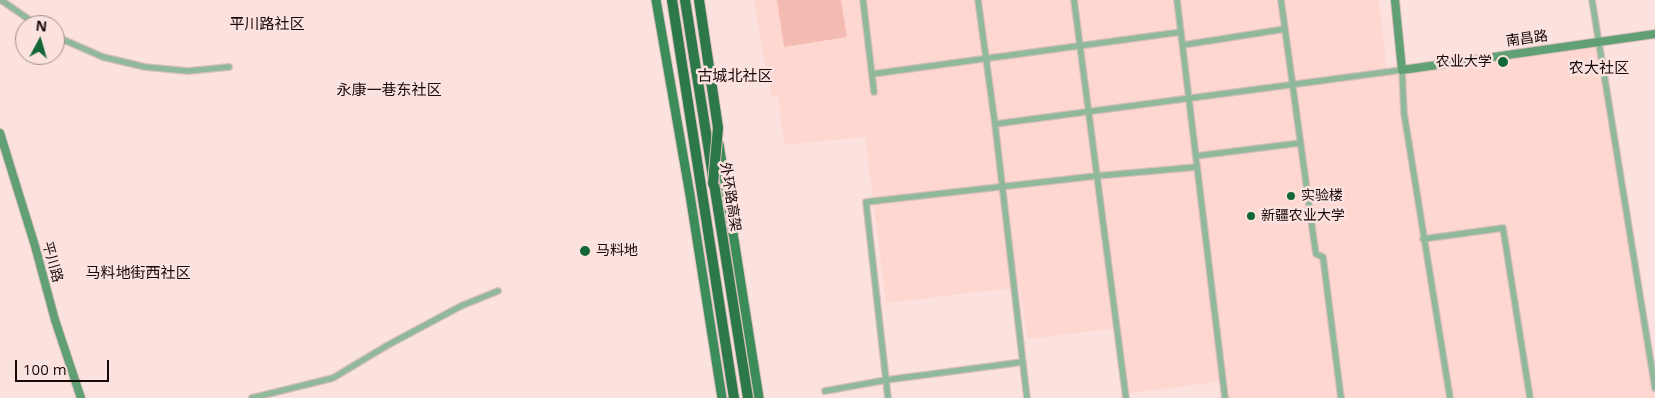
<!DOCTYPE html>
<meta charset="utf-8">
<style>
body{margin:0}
#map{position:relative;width:1655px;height:398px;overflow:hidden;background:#fce2df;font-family:"Open Sans",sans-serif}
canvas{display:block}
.north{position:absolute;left:15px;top:15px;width:50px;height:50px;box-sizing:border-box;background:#fce2df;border:1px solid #a08b89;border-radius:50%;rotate:6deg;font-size:14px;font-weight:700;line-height:20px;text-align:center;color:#160908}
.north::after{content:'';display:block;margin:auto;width:18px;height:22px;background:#136637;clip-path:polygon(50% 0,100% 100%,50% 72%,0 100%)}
.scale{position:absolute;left:15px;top:360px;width:94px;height:22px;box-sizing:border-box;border:2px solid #160908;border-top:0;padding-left:6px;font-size:15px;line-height:18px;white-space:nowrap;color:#160908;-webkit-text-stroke:4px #fce2df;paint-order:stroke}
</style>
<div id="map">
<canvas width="1655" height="398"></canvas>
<div class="north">N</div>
<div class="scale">100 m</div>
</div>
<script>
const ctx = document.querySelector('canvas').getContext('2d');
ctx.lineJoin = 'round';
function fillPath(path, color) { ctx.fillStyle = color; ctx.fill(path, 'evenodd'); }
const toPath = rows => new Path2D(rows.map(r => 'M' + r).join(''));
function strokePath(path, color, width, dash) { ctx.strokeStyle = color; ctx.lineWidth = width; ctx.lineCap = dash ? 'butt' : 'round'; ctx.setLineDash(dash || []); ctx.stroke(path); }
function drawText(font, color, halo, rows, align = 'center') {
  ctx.font = font + ' "Open Sans","Noto Sans SC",sans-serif'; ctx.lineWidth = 5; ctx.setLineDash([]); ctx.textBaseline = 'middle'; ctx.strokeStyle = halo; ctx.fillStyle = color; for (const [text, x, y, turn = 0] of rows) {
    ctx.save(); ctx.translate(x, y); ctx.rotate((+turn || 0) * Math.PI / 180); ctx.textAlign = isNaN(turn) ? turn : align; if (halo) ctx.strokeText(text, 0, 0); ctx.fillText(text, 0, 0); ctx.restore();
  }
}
fillPath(toPath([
 [754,0,1379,0,1387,71,1597,41,1655,378,1655,398,1225,398,1223,381,1125,394,1117,328,1027,339,1020,287,886,303,865,137,784,145,778,97,771,97]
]), '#ffd7d1');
fillPath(toPath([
 [777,0,841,0,847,37,784,47]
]), '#f4bbb2');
const street = toPath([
 [1,0,37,25],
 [863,0,874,92],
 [978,0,995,124,1027,398],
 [1074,0,1126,398],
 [1177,0,1225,398],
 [1281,0,1314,241,1316,254,1323,257,1341,398],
 [1592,0,1655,388],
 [55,36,103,57,145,67,188,71,229,67],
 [1183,45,1285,29],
 [872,74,1181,32],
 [995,124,1402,70,1404,113,1450,398],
 [1196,156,1300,143],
 [1423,239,1503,228,1530,398],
 [825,391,886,380,1023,362],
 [252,398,333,378,388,345,461,306,498,291],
 [888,398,866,202,1096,176,1197,167]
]);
const secondary = toPath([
 [1395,0,1402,70,1655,34],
 [0,133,35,246,55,320,81,398]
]);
const primary = toPath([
 [656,0,690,195,722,398],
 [719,144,759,398]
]);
const highway = toPath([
 [672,0,734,398],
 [685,0,748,398]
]);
strokePath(street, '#d7bfbd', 8);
strokePath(secondary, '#d7bfbd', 10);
strokePath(primary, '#d7bfbd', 11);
strokePath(highway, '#d7bfbd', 12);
strokePath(street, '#90b89a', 5.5);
strokePath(secondary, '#619f74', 8);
strokePath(primary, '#3b8c58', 9);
strokePath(highway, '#2c7848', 10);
const highwayBridge = toPath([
 [699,0,718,128,713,184]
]);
strokePath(highwayBridge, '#d7bfbd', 12, []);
strokePath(highwayBridge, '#2c7848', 10);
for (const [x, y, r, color] of [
 [1503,62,6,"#136637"],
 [1291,196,5,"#136637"],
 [1251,216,5,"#136637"],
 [585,251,6,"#136637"]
]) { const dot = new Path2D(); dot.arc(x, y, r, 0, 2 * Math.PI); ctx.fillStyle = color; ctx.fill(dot); strokePath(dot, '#fce2df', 2); }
drawText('14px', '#160908', '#fce2df', [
 ["南昌路",1527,39,-8],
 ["外环路高架",730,197,81],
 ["平川路",52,262,74]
]);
drawText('14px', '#160908', '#fce2df', [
 ["农业大学",1492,62,"right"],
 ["实验楼",1301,196],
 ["新疆农业大学",1261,216],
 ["马料地",596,251]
], 'left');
drawText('15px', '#160908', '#fce2df', [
 ["平川路社区",267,25],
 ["农大社区",1599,69],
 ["古城北社区",735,77],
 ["永康一巷东社区",389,91],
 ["马料地街西社区",138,274]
]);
</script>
